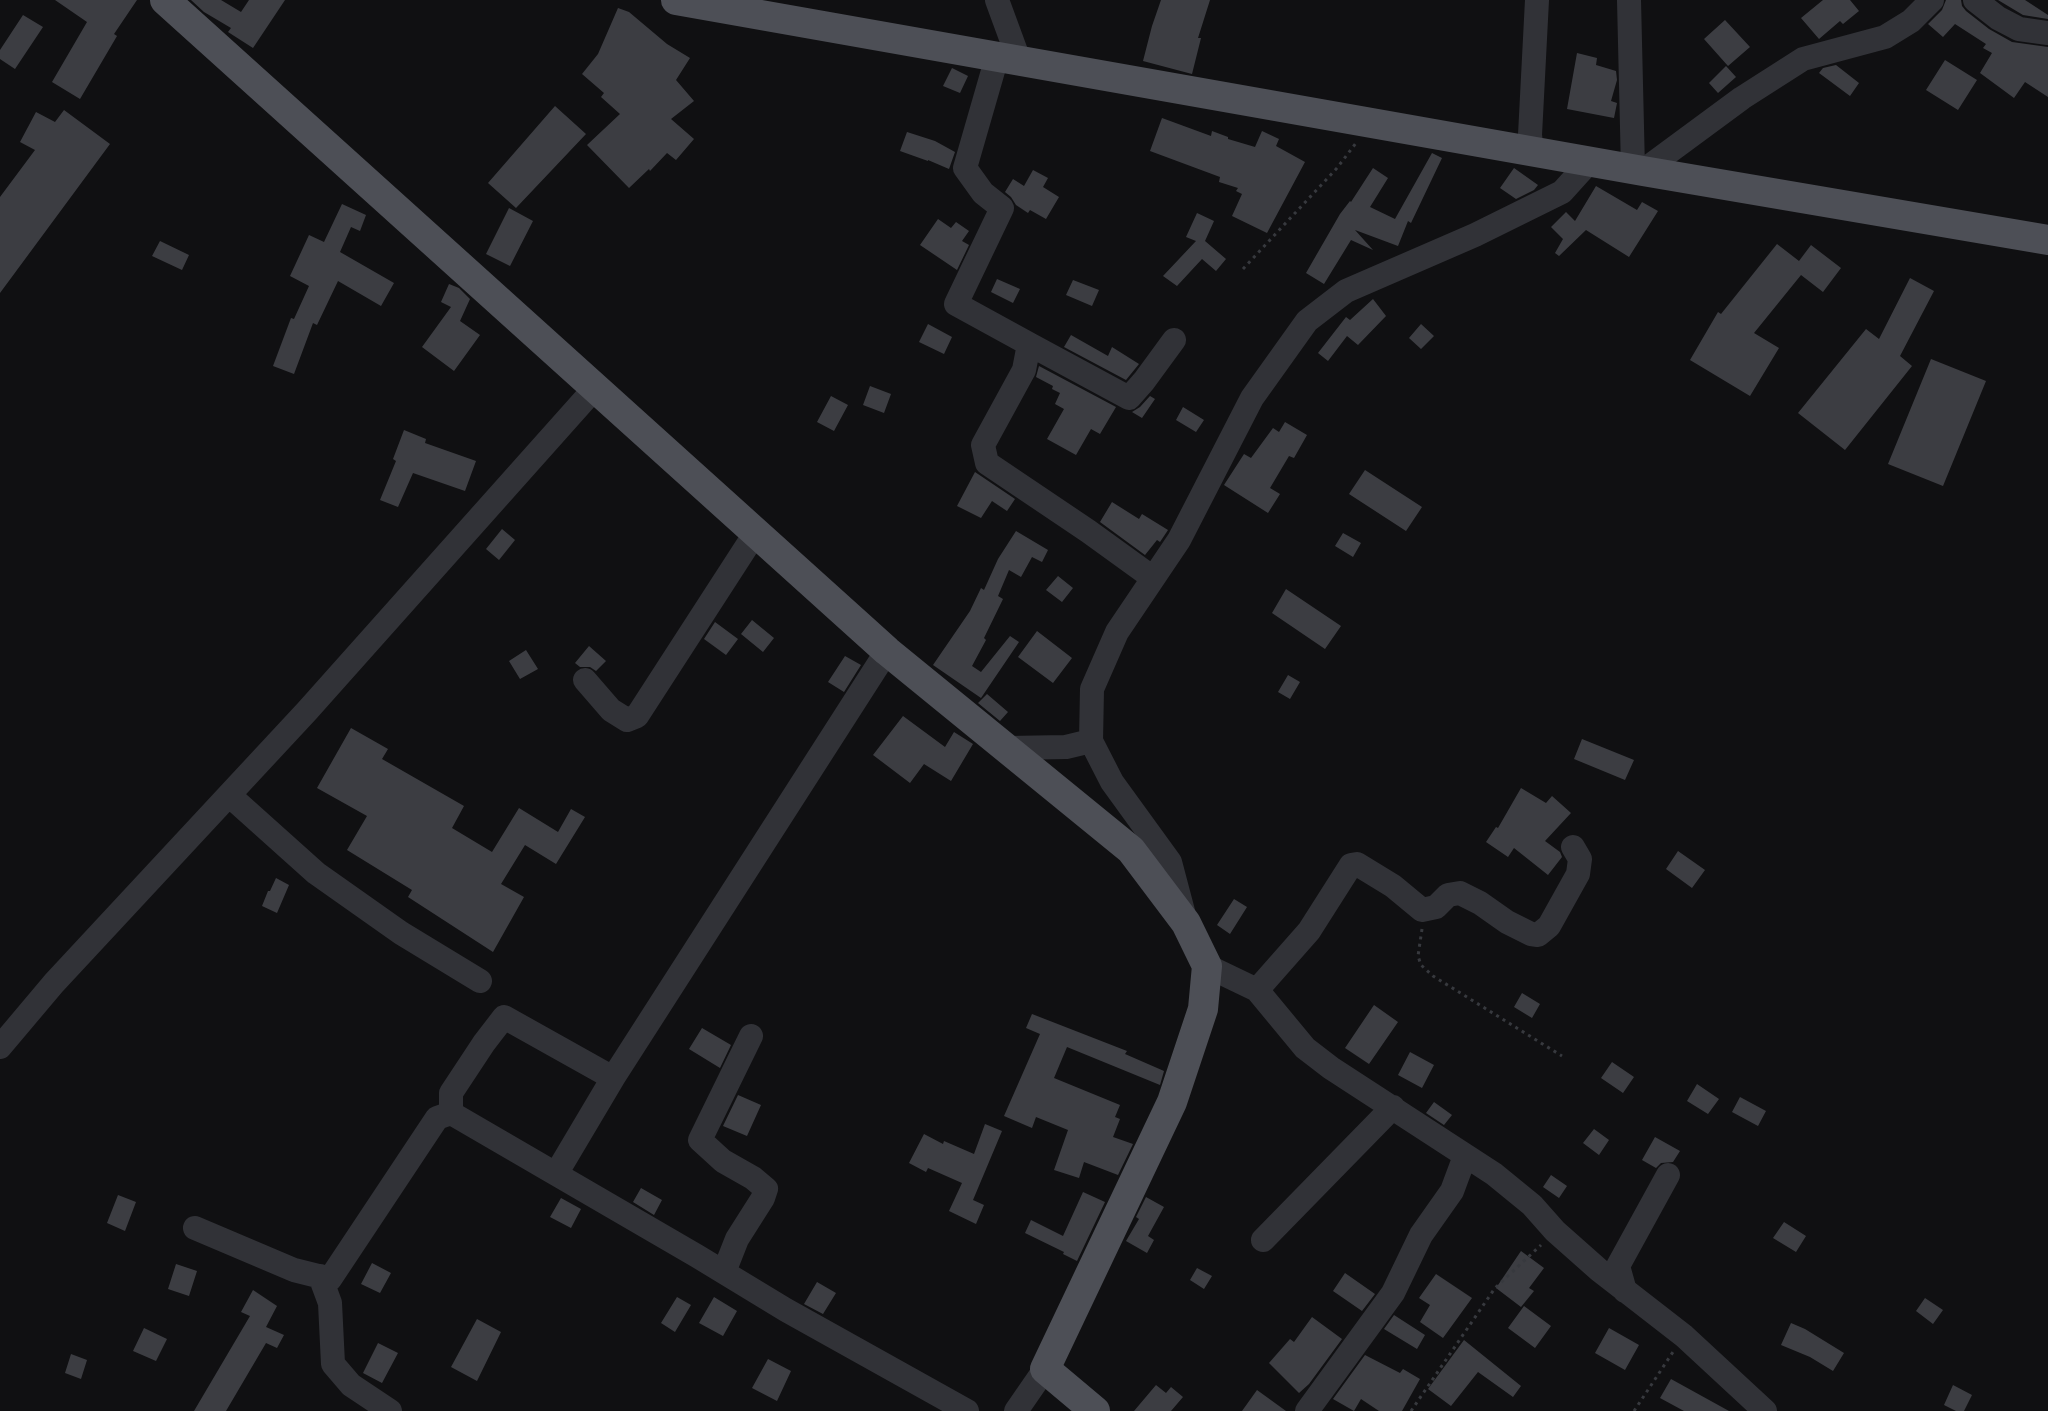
<!DOCTYPE html>
<style>
body{margin:0}
canvas{display:block;background:#101012}
</style>
<canvas width="2048" height="1411"></canvas>
<script>
const ctx = document.querySelector('canvas').getContext('2d');
ctx.lineJoin = 'round';
function fillPath(path, color) { ctx.fillStyle = color; ctx.fill(path, 'evenodd'); }
const toPath = rows => new Path2D(rows.map(r => 'M' + r).join(''));
function strokePath(path, color, width, dash) { ctx.strokeStyle = color; ctx.lineWidth = width; ctx.lineCap = dash ? 'butt' : 'round'; ctx.setLineDash(dash || []); ctx.stroke(path); }
fillPath(toPath([
 [55,0,137,0,114,34,117,36,80,99,52,82,87,22],
 [191,0,221,0,241,12,249,0,285,0,253,48,228,32,231,28,204,12],
 [1161,0,1210,0,1198,38,1201,38,1192,74,1143,61,1152,26],
 [1823,0,1850,0,1859,11,1843,24,1840,21,1819,39,1801,18],
 [1946,0,1961,0,1962,6,1966,11,1989,29,2012,42,2048,47,2048,97,2025,82,2014,98,1980,73,1992,53,1983,48,1986,44,1955,24,1943,37,1928,24,1942,10],
 [1998,0,2025,0,2048,15,2048,19,2023,15],
 [618,8,629,12,667,44,690,58,676,80,694,101,671,119,694,139,676,160,667,153,650,171,649,169,629,188,587,145,620,114,601,97,604,93,582,74,598,54],
 [23,15,43,27,15,69,0,59,0,50],
 [1725,20,1750,47,1728,66,1704,39],
 [1577,53,1597,58,1596,65,1616,71,1617,80,1611,101,1617,103,1614,118,1567,109],
 [1945,60,1977,80,1958,110,1926,90],
 [1836,65,1859,83,1850,96,1819,73,1823,68],
 [1726,66,1736,77,1718,93,1709,83],
 [952,68,968,76,960,93,943,86],
 [555,106,586,134,516,208,488,183],
 [64,110,110,144,0,293,0,197,35,150,20,142,36,112,55,122],
 [1162,118,1211,136,1212,131,1228,137,1228,139,1255,147,1262,131,1279,139,1276,146,1305,162,1267,233,1232,216,1242,194,1236,191,1238,188,1219,182,1220,177,1150,151],
 [907,132,935,141,955,152,949,169,928,160,928,161,900,151],
 [1432,153,1442,158,1411,223,1408,221,1398,246,1355,230,1373,250,1351,240,1324,284,1306,273,1340,214,1350,201,1351,202,1373,168,1388,178,1370,207,1395,219],
 [1514,168,1538,185,1534,190,1516,199,1500,188],
 [1033,170,1048,178,1043,187,1059,197,1046,219,1030,210,1028,213,1016,205,1011,197,1005,192,1013,179,1024,186],
 [1596,186,1637,210,1642,202,1658,211,1629,257,1586,230,1559,256,1555,253,1563,239,1551,227,1566,212,1575,221],
 [342,204,366,215,360,231,351,227,340,252,394,283,381,306,338,281,317,325,313,323,294,374,273,366,291,318,294,319,309,286,290,276,309,235,324,242],
 [509,208,533,221,510,266,486,254],
 [1197,213,1214,221,1205,241,1226,259,1216,271,1202,259,1177,286,1163,276,1196,241,1186,237],
 [938,219,951,228,956,222,969,231,962,241,969,245,957,270,920,245],
 [160,241,189,255,182,270,152,256],
 [1777,244,1799,261,1811,245,1841,268,1823,292,1801,275,1754,333,1779,348,1750,396,1690,360,1718,312,1721,314],
 [1910,278,1934,291,1900,356,1912,366,1845,450,1798,413,1866,329,1879,339],
 [997,279,1020,289,1013,303,991,292],
 [1073,280,1099,290,1092,306,1066,295],
 [449,284,459,288,470,299,460,321,480,335,454,371,422,347,451,307,441,302],
 [1373,299,1386,316,1358,345,1347,336,1328,361,1318,353,1346,317,1350,320],
 [928,324,952,337,944,354,919,342],
 [1421,324,1434,336,1421,349,1409,338],
 [1071,335,1108,356,1112,347,1139,364,1126,380,1064,347],
 [1931,359,1986,381,1943,486,1888,464],
 [1039,366,1116,407,1100,434,1091,429,1076,455,1047,439,1064,409,1055,404,1060,393,1052,389,1053,386,1036,377],
 [870,386,891,394,884,413,863,405],
 [831,396,848,405,834,431,817,422],
 [1150,396,1155,399,1142,418,1132,412,1140,407],
 [1183,407,1204,420,1196,432,1176,420],
 [1285,422,1307,435,1294,458,1289,456,1270,488,1280,494,1268,513,1224,485,1244,454,1251,458,1273,428,1279,432],
 [404,430,426,439,425,443,476,461,465,491,413,473,398,507,380,500,396,461,393,459],
 [1365,470,1422,507,1406,531,1349,494],
 [975,472,1015,499,1007,511,992,501,981,518,957,506],
 [1112,502,1139,519,1142,514,1168,530,1160,542,1157,540,1145,555,1100,522],
 [502,529,515,540,499,560,486,549],
 [1016,531,1048,550,1042,562,1032,557,1021,577,1009,570,998,596,1003,599,984,638,986,640,972,666,981,672,1010,636,1019,642,981,698,933,665,970,611,981,588,984,590,998,559],
 [1343,533,1361,543,1353,557,1335,546],
 [1058,576,1073,588,1062,602,1046,590],
 [1286,589,1341,626,1325,649,1272,613],
 [752,620,774,638,763,652,741,634],
 [715,622,738,639,726,655,704,639],
 [1037,631,1072,658,1053,683,1018,657],
 [589,646,606,661,596,671,590,667,580,667,575,663],
 [526,650,538,669,520,679,509,661],
 [845,656,861,665,844,692,828,682],
 [1288,675,1300,682,1290,699,1278,692],
 [987,694,1008,712,1000,721,978,703],
 [903,716,945,747,954,732,973,744,951,781,924,764,910,783,873,755],
 [351,728,388,749,382,759,464,806,452,828,492,852,519,808,558,832,571,809,585,817,556,864,525,845,501,884,524,897,493,952,408,897,412,890,347,850,367,816,317,788],
 [1582,739,1634,760,1625,780,1574,759],
 [1521,788,1546,803,1552,796,1571,813,1545,841,1560,852,1562,857,1548,875,1514,848,1508,857,1486,842,1496,827,1498,828],
 [1678,851,1705,870,1692,888,1666,869],
 [276,878,289,885,277,913,262,906,268,891,270,891],
 [1234,899,1247,907,1230,934,1217,925],
 [1522,993,1540,1004,1532,1018,1514,1007],
 [1374,1005,1398,1022,1369,1064,1345,1048],
 [1032,1014,1127,1051,1125,1054,1164,1071,1160,1085,1067,1047,1054,1078,1120,1105,1115,1117,1120,1119,1113,1137,1133,1144,1118,1175,1084,1162,1079,1178,1054,1170,1068,1130,1036,1117,1032,1128,1004,1116,1040,1034,1026,1028],
 [702,1028,731,1045,720,1068,689,1049],
 [1410,1052,1434,1065,1422,1088,1398,1075],
 [1612,1062,1634,1077,1623,1093,1601,1078],
 [1697,1084,1719,1099,1708,1114,1687,1101],
 [738,1095,761,1105,747,1136,723,1126],
 [1740,1097,1766,1111,1758,1126,1732,1112],
 [1434,1102,1452,1115,1444,1125,1426,1113],
 [985,1124,1002,1131,973,1200,984,1205,976,1224,949,1211,962,1183,928,1168,926,1172,909,1163,924,1134,943,1144,944,1141,974,1154],
 [1594,1129,1609,1140,1599,1155,1583,1143],
 [1655,1137,1680,1151,1673,1162,1661,1163,1656,1168,1642,1160],
 [1551,1175,1567,1186,1559,1198,1543,1187],
 [641,1188,662,1200,654,1215,633,1202],
 [1083,1192,1105,1202,1077,1261,1063,1254,1064,1252,1025,1233,1031,1220,1063,1236],
 [118,1195,136,1202,125,1231,107,1223],
 [1146,1197,1164,1207,1148,1236,1154,1240,1147,1253,1126,1241,1139,1219,1136,1217],
 [561,1198,581,1209,571,1228,550,1217],
 [1784,1222,1806,1236,1796,1252,1773,1238],
 [1521,1251,1544,1268,1529,1288,1534,1291,1521,1307,1496,1288],
 [372,1263,391,1273,380,1293,361,1284],
 [176,1264,197,1271,189,1296,168,1289],
 [1197,1268,1212,1276,1204,1289,1190,1280],
 [1345,1273,1375,1294,1362,1311,1333,1291],
 [1436,1274,1472,1298,1443,1338,1420,1322,1430,1305,1419,1298],
 [817,1282,836,1293,823,1314,804,1304],
 [253,1290,277,1306,266,1327,284,1335,277,1348,266,1343,226,1411,194,1411,250,1316,241,1312],
 [677,1297,691,1305,675,1332,661,1323],
 [714,1297,737,1311,723,1336,699,1323],
 [1925,1298,1943,1310,1933,1324,1916,1311],
 [1524,1306,1551,1326,1535,1348,1508,1328],
 [1394,1315,1425,1335,1417,1349,1384,1329],
 [1312,1317,1342,1339,1309,1384,1299,1393,1269,1363,1290,1339,1294,1342],
 [477,1319,501,1332,477,1381,451,1367],
 [1791,1323,1805,1329,1844,1353,1833,1371,1810,1357,1781,1345],
 [144,1328,167,1339,156,1361,133,1351],
 [1609,1328,1639,1345,1625,1370,1595,1353],
 [1464,1340,1521,1386,1513,1397,1478,1372,1451,1406,1428,1389],
 [378,1343,398,1353,382,1383,363,1373],
 [71,1354,87,1360,81,1379,65,1373],
 [1365,1355,1400,1373,1403,1369,1420,1379,1402,1411,1379,1411,1361,1399,1354,1411,1333,1399],
 [768,1359,791,1371,777,1401,752,1388],
 [1671,1379,1729,1411,1684,1411,1660,1398],
 [1156,1385,1166,1393,1171,1387,1183,1397,1171,1411,1134,1411],
 [1953,1385,1972,1395,1964,1411,1956,1411,1944,1405],
 [1257,1390,1286,1411,1242,1411]
]), '#3c3d42');
strokePath(toPath([
 [1243,269,1337,168,1356,143],
 [1422,929,1418,956,1421,965,1433,976,1562,1056],
 [1411,1411,1495,1288,1541,1245],
 [1634,1411,1673,1352]
]), '#37393e', 3, [3, 4.5]);
strokePath(toPath([
 [997,0,1019,60],
 [1629,0,1633,169],
 [1975,0,1998,18,2019,29,2048,33],
 [997,57,965,168,983,193,1002,208,956,304,1029,344,1024,370,983,445,987,463,1088,531,1153,578],
 [1532,151,1530,135,1537,0],
 [1643,171,1742,98,1803,59,1885,37,1911,21,1932,0],
 [1029,344,1129,398,1144,381,1174,340],
 [887,651,613,1078,504,1017,484,1043,451,1093,451,1113,697,1256,786,1310,967,1411],
 [585,680,611,710,627,720,637,716,756,532],
 [1008,748,1066,747,1091,741],
 [229,795,316,873,401,933,480,981],
 [1184,915,1170,862,1112,782,1091,741,1092,689,1117,632,1179,540,1252,398,1307,321,1346,291,1475,235,1562,192,1590,161],
 [1207,966,1257,990,1305,1048,1331,1068,1494,1174,1532,1205,1555,1231,1599,1270,1684,1336,1765,1411],
 [1257,990,1309,931,1351,865,1357,864,1393,886,1422,910,1436,907,1448,895,1460,893,1480,903,1507,922,1531,934,1538,935,1549,926,1578,874,1580,859,1573,847],
 [0,1047,54,983,307,711,595,388],
 [556,1174,613,1078],
 [195,1228,294,1270,330,1279,437,1118,451,1113],
 [1263,1240,1393,1107],
 [724,1272,737,1239,763,1198,766,1189,753,1178,723,1161,700,1140,751,1036],
 [320,1276,330,1303,333,1364,351,1385,390,1411],
 [1625,1291,1618,1266,1668,1175],
 [1016,1411,1045,1369],
 [1307,1411,1393,1293,1421,1235,1452,1191,1465,1156]
]), '#313237', 24);
strokePath(toPath([
 [165,0,887,651,1131,850,1186,923,1207,966,1203,1009,1172,1102,1045,1369,1095,1411],
 [676,0,1643,171,2048,240]
]), '#4d4f56', 30);
</script>
